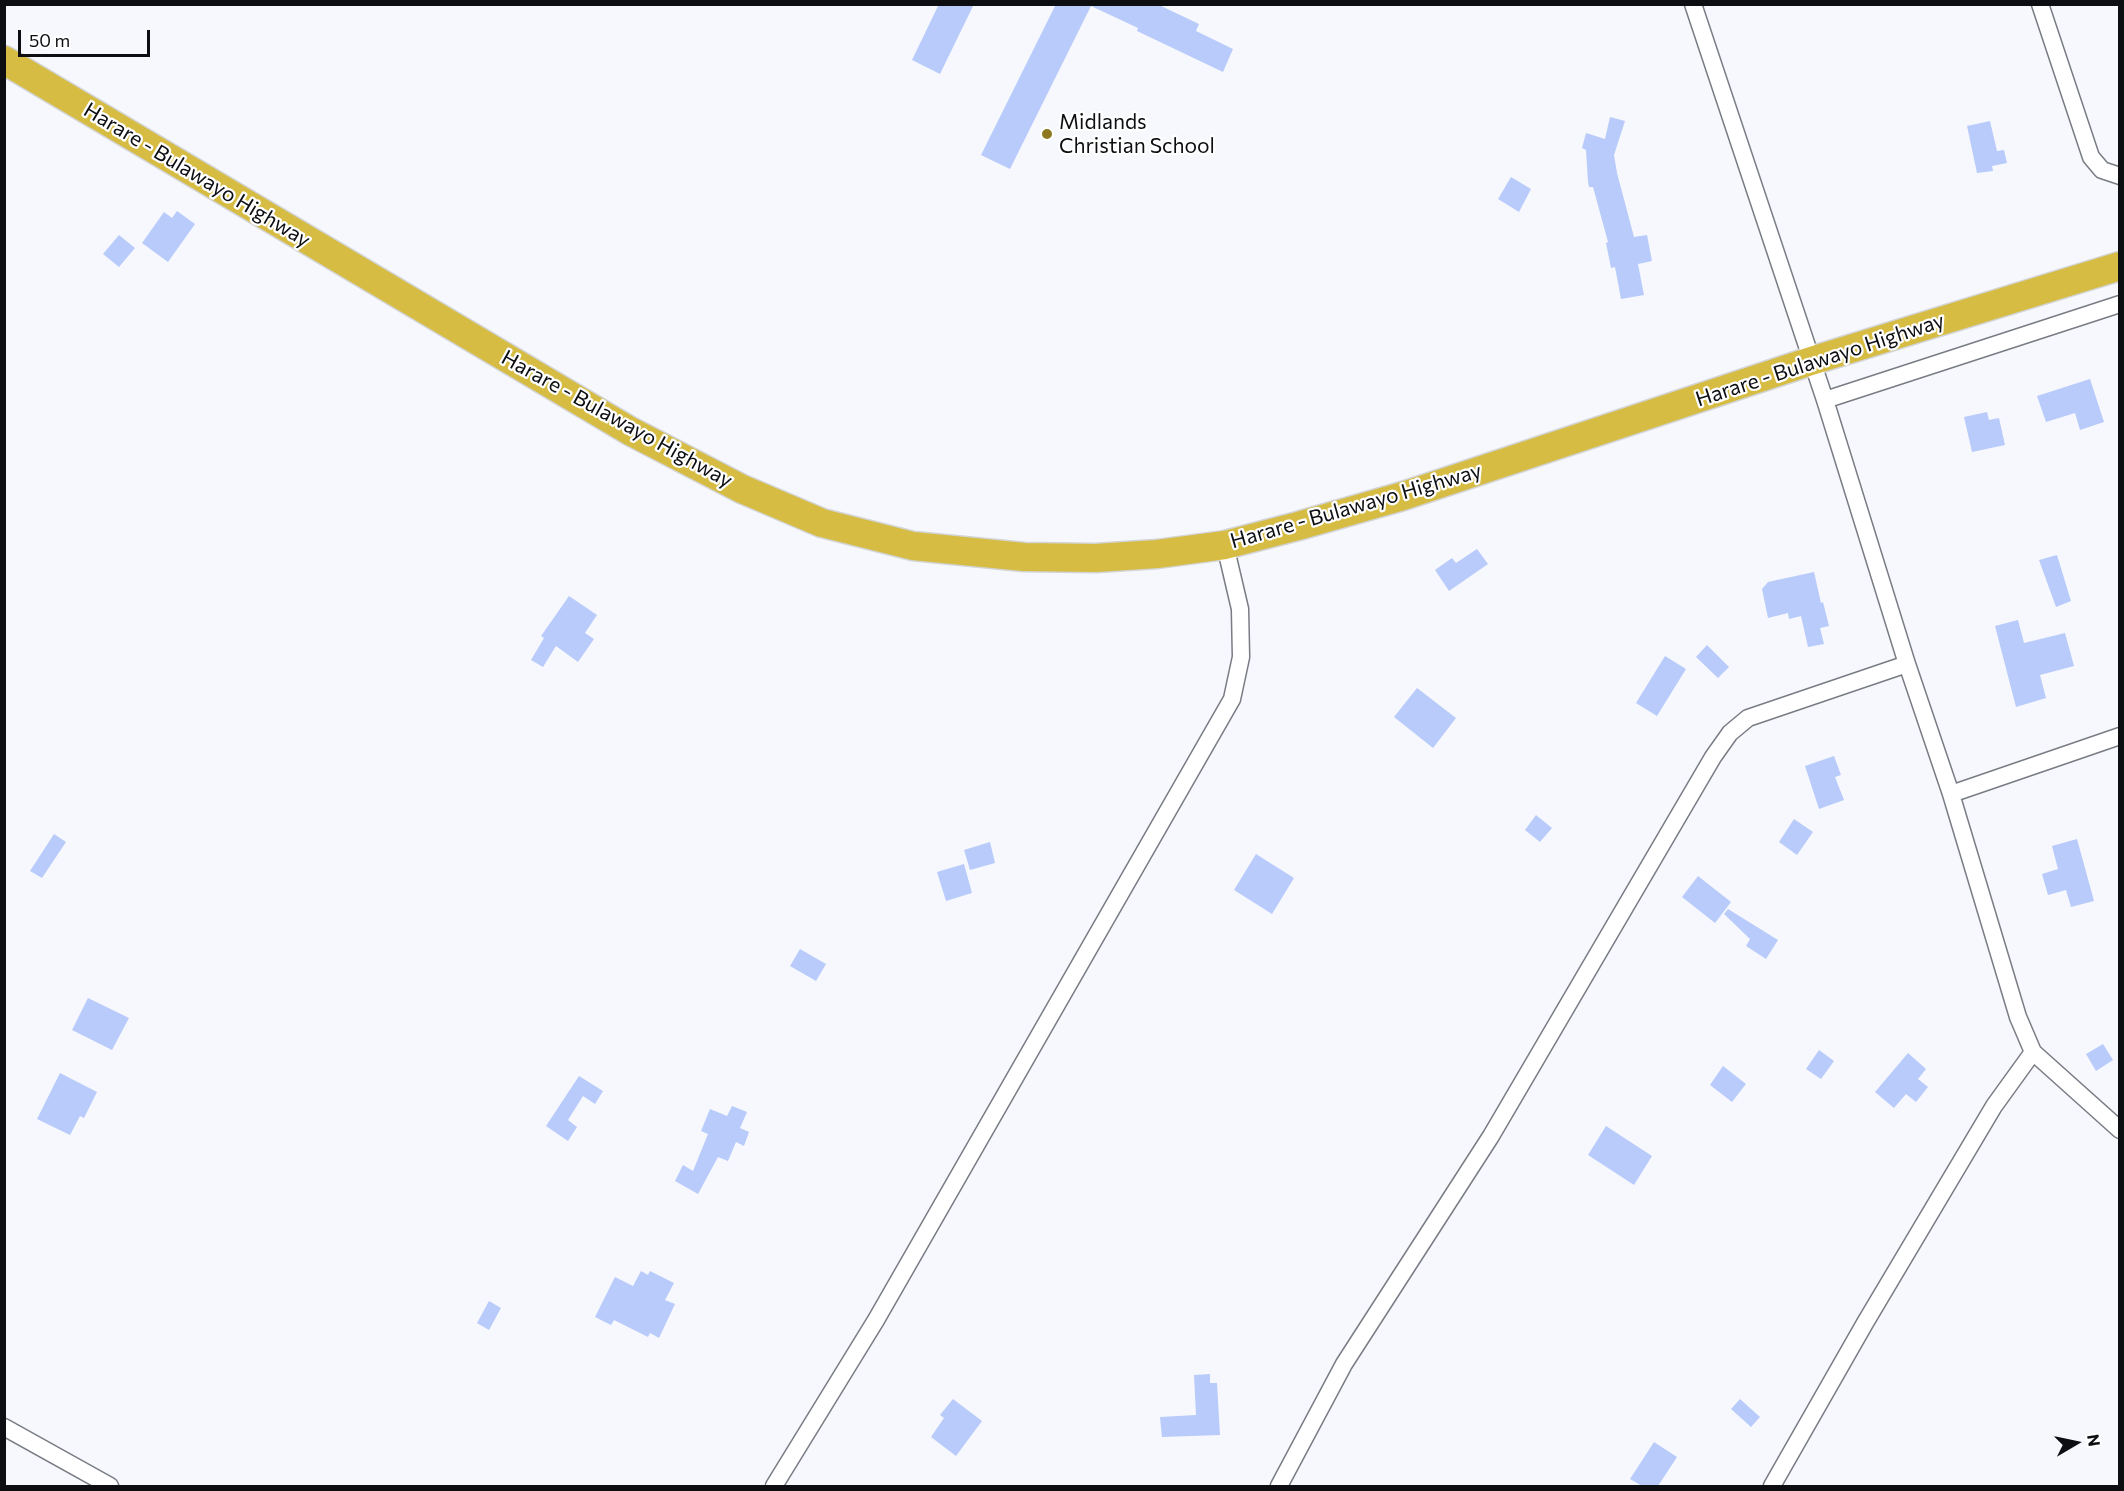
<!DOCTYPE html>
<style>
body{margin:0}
#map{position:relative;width:2124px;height:1491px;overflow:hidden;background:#f6f8fd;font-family:Commissioner,sans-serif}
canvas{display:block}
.frame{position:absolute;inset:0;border:6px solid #0d0e11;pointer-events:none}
.north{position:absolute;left:2046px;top:1413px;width:60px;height:60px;-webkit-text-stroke:4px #fff;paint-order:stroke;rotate:81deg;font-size:16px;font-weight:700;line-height:24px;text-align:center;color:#0d0e11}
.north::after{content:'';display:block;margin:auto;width:21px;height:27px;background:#0d0e11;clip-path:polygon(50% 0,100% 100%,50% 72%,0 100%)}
.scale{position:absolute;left:18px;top:30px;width:132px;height:27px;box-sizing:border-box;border:3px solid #0d0e11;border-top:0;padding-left:8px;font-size:18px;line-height:21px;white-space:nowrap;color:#0d0e11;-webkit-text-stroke:4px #fff;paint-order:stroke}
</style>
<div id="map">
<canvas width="2124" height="1491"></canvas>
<div class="frame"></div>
<div class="north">N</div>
<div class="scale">50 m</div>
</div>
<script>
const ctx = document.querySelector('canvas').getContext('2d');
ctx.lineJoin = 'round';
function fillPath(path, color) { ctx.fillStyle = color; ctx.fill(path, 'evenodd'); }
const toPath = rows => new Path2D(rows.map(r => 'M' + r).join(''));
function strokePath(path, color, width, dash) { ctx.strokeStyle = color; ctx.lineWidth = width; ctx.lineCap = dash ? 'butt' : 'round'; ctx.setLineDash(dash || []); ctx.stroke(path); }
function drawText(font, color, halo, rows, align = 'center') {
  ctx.font = font + ' Commissioner,sans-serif'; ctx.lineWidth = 4.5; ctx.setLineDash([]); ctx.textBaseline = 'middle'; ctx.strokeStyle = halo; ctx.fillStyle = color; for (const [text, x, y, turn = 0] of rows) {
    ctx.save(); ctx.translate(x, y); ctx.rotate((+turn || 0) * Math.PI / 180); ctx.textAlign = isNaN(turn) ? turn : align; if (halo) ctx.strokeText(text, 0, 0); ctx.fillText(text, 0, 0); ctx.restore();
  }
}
fillPath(toPath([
 [939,4,974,4,940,74,912,60],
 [1056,4,1157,4,1199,24,1196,31,1233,49,1223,72,1137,31,1138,28,1091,6,1010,169,981,155],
 [1610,117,1625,121,1614,155,1617,173,1634,237,1647,235,1652,261,1638,264,1644,295,1621,299,1615,267,1611,268,1606,243,1608,242,1593,187,1589,187,1588,182,1586,150,1582,148,1586,133,1605,139],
 [1990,121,1997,151,2004,150,2007,163,1992,166,1993,171,1977,173,1967,126],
 [1511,177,1531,189,1519,212,1498,199],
 [177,211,195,224,168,262,142,243,164,212,172,218],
 [119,235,135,248,119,267,103,254],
 [2090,379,2104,422,2080,430,2075,413,2046,422,2037,396],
 [1987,412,1989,420,1999,418,2005,445,1972,452,1964,417],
 [1477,549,1488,564,1449,591,1435,570,1452,558,1456,563],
 [2057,555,2071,601,2056,607,2039,560],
 [1814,572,1821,603,1823,602,1829,626,1820,628,1824,644,1808,647,1801,616,1789,619,1788,613,1768,618,1762,589,1768,582],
 [569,596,597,615,585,633,594,639,578,662,556,646,543,667,531,660,544,638,541,636],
 [2018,620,2024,643,2065,633,2074,666,2040,675,2046,698,2016,707,1995,626],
 [1707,645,1729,667,1718,678,1696,657],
 [1665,656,1686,669,1657,716,1636,703],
 [1417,688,1456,718,1433,748,1394,717],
 [1834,756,1841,775,1835,777,1844,800,1819,809,1805,766],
 [1536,815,1552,828,1540,842,1525,830],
 [1794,819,1813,832,1797,855,1779,842],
 [54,834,66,842,42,878,30,871],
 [2077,839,2094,901,2071,907,2066,890,2048,895,2042,874,2058,869,2052,846],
 [990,842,995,863,970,870,964,850],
 [1256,854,1294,878,1272,914,1234,890],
 [964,864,972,893,946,901,937,872],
 [1698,876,1731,902,1715,923,1682,897],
 [1728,909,1778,940,1766,959,1746,946,1750,939,1724,914],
 [800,949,826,964,816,981,790,966],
 [88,998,129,1018,112,1050,72,1030],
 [2103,1044,2113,1060,2096,1071,2086,1054],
 [1819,1050,1834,1061,1821,1079,1806,1069],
 [1908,1053,1926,1069,1918,1079,1928,1087,1916,1102,1906,1094,1894,1108,1875,1092],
 [1723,1066,1746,1084,1732,1102,1710,1085],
 [60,1073,97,1092,84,1118,80,1116,70,1135,37,1119],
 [579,1076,603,1091,595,1104,583,1096,568,1120,577,1127,568,1141,546,1126],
 [732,1106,747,1112,740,1128,749,1132,744,1146,736,1142,728,1161,718,1157,698,1194,675,1181,683,1165,693,1171,708,1134,701,1131,710,1109,727,1116],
 [1606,1126,1652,1156,1634,1185,1588,1155],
 [641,1271,648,1275,650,1271,674,1283,665,1300,675,1304,659,1338,650,1333,648,1337,614,1320,611,1325,595,1317,615,1277,633,1286],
 [489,1301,501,1308,489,1330,477,1323],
 [1210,1374,1210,1383,1217,1383,1220,1435,1162,1437,1160,1417,1196,1415,1194,1375],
 [953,1399,982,1421,956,1456,931,1437,944,1418,940,1415],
 [1740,1399,1760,1417,1751,1427,1731,1409],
 [1654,1442,1677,1457,1658,1486,1642,1486,1630,1479]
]), '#b8cbfa');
const minor = toPath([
 [1693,4,1825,400,1907,664,1951,794,2018,1017,2033,1052,2120,1130],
 [2040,4,2091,157,2102,170,2120,176],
 [1825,400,2120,304],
 [1951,794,2120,736],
 [4,1427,110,1486],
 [774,1486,876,1320,1232,699,1241,657,1240,609,1225,545],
 [1279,1486,1344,1364,1491,1136,1713,757,1730,733,1748,718,1907,664],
 [1772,1486,1865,1323,1994,1106,2033,1052]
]);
const trunk = toPath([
 [4,60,630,431,742,489,822,523,913,546,1024,557,1096,558,1157,554,1225,545,1298,526,1403,496,1811,361,2120,266]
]);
strokePath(minor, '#797c84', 19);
strokePath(trunk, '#d3d4d4', 31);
strokePath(minor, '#fff', 16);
strokePath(trunk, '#d6bc42', 28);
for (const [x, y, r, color] of [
 [1047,134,6,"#8d781d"]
]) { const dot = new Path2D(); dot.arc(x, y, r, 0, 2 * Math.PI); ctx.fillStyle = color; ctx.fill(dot); strokePath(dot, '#fff', 2); }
drawText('21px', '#0d0e11', '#fff', [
 ["Midlands",1059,122],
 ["Christian School",1059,146]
], 'left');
drawText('21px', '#0d0e11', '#fff', [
 ["Harare - Bulawayo Highway",197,175,31],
 ["Harare - Bulawayo Highway",1820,360,-18],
 ["Harare - Bulawayo Highway",617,419,29],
 ["Harare - Bulawayo Highway",1356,506,-16]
]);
</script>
